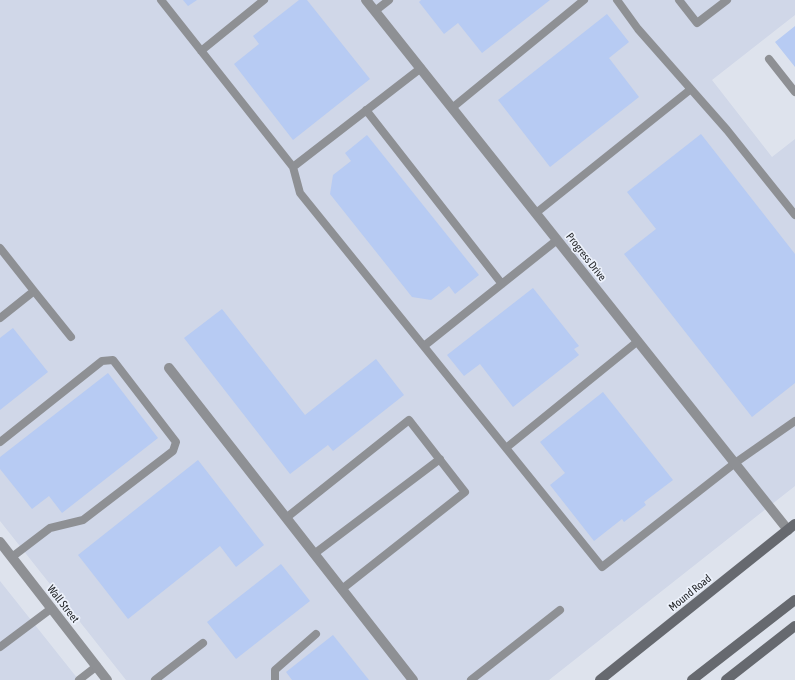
<!DOCTYPE html>
<style>
body{margin:0}
canvas{display:block;background:#dee3ed}
</style>
<canvas width="795" height="680"></canvas>
<script>
const ctx = document.querySelector('canvas').getContext('2d');
ctx.lineJoin = 'round';
function fillPath(path, color) { ctx.fillStyle = color; ctx.fill(path, 'evenodd'); }
const toPath = rows => new Path2D(rows.map(r => 'M' + r).join(''));
function strokePath(path, color, width, dash) { ctx.strokeStyle = color; ctx.lineWidth = width; ctx.lineCap = dash ? 'butt' : 'round'; ctx.setLineDash(dash || []); ctx.stroke(path); }
function drawText(font, color, halo, rows, align = 'center') {
  ctx.font = font + ' "Asap Condensed",sans-serif'; ctx.lineWidth = 3.5; ctx.setLineDash([]); ctx.textBaseline = 'middle'; ctx.strokeStyle = halo; ctx.fillStyle = color; for (const [text, x, y, turn = 0] of rows) {
    ctx.save(); ctx.translate(x, y); ctx.rotate((+turn || 0) * Math.PI / 180); ctx.textAlign = isNaN(turn) ? turn : align; if (halo) ctx.strokeText(text, 0, 0); ctx.fillText(text, 0, 0); ctx.restore();
  }
}
fillPath(toPath([
 [0,0,795,0,795,15,712,80,772,157,795,139,795,486,549,680,126,680,0,521],
 [0,581,74,674,79,680,0,680]
]), '#d0d7e8');
fillPath(toPath([
 [183,0,197,0,188,6],
 [299,0,307,0,370,79,293,140,234,64,259,44,253,36],
 [421,0,550,0,482,53,458,23,444,34,419,2],
 [607,14,629,42,609,58,639,97,550,167,498,100],
 [795,26,795,67,775,42],
 [701,134,795,254,795,383,752,417,624,254,656,229,627,192],
 [367,135,479,275,455,294,449,286,431,300,412,297,330,194,333,175,351,161,345,153],
 [533,288,579,346,574,349,579,355,513,407,480,364,464,376,447,355],
 [222,309,305,415,376,359,404,395,333,451,328,445,290,474,184,338],
 [13,328,48,372,0,410,0,338],
 [108,373,158,438,62,513,49,496,32,509,0,469,0,457],
 [603,392,673,480,644,502,646,505,624,522,622,519,594,541,550,485,565,473,540,442],
 [198,460,264,545,236,567,220,546,128,619,78,555],
 [281,564,310,601,236,659,207,622],
 [333,635,369,680,292,680,286,672]
]), '#b7cbf3');
strokePath(toPath([
 [161,0,293,167,300,193,602,567,735,463,795,421],
 [617,0,638,29,727,130,795,215],
 [679,0,697,23,727,0],
 [375,11,389,0],
 [201,51,264,0],
 [769,59,795,92],
 [452,108,584,0],
 [366,110,502,284],
 [293,167,421,68],
 [536,213,691,89],
 [0,248,34,291,0,318],
 [34,291,71,337],
 [424,346,557,240],
 [0,442,102,361,113,360,176,442,173,451,83,520,50,528,12,557],
 [506,448,638,341],
 [286,518,409,420,465,492,342,589],
 [314,554,440,459],
 [0,647,52,608],
 [79,680,97,666],
 [155,680,203,643],
 [275,680,275,670,316,634],
 [471,680,560,610]
]), '#8e9094', 8);
strokePath(toPath([
 [366,0,788,530],
 [169,368,413,680],
 [0,542,107,680]
]), '#8e9094', 10);
strokePath(toPath([
 [600,680,795,524],
 [692,680,795,600],
 [726,680,795,626]
]), '#66696f', 10);
drawText('11px', '#25272a', '#ecf1fb', [
 ["Progress Drive",586,257,52],
 ["Mound Road",690,593,-39],
 ["Wall Street",63,604,52]
]);
</script>
